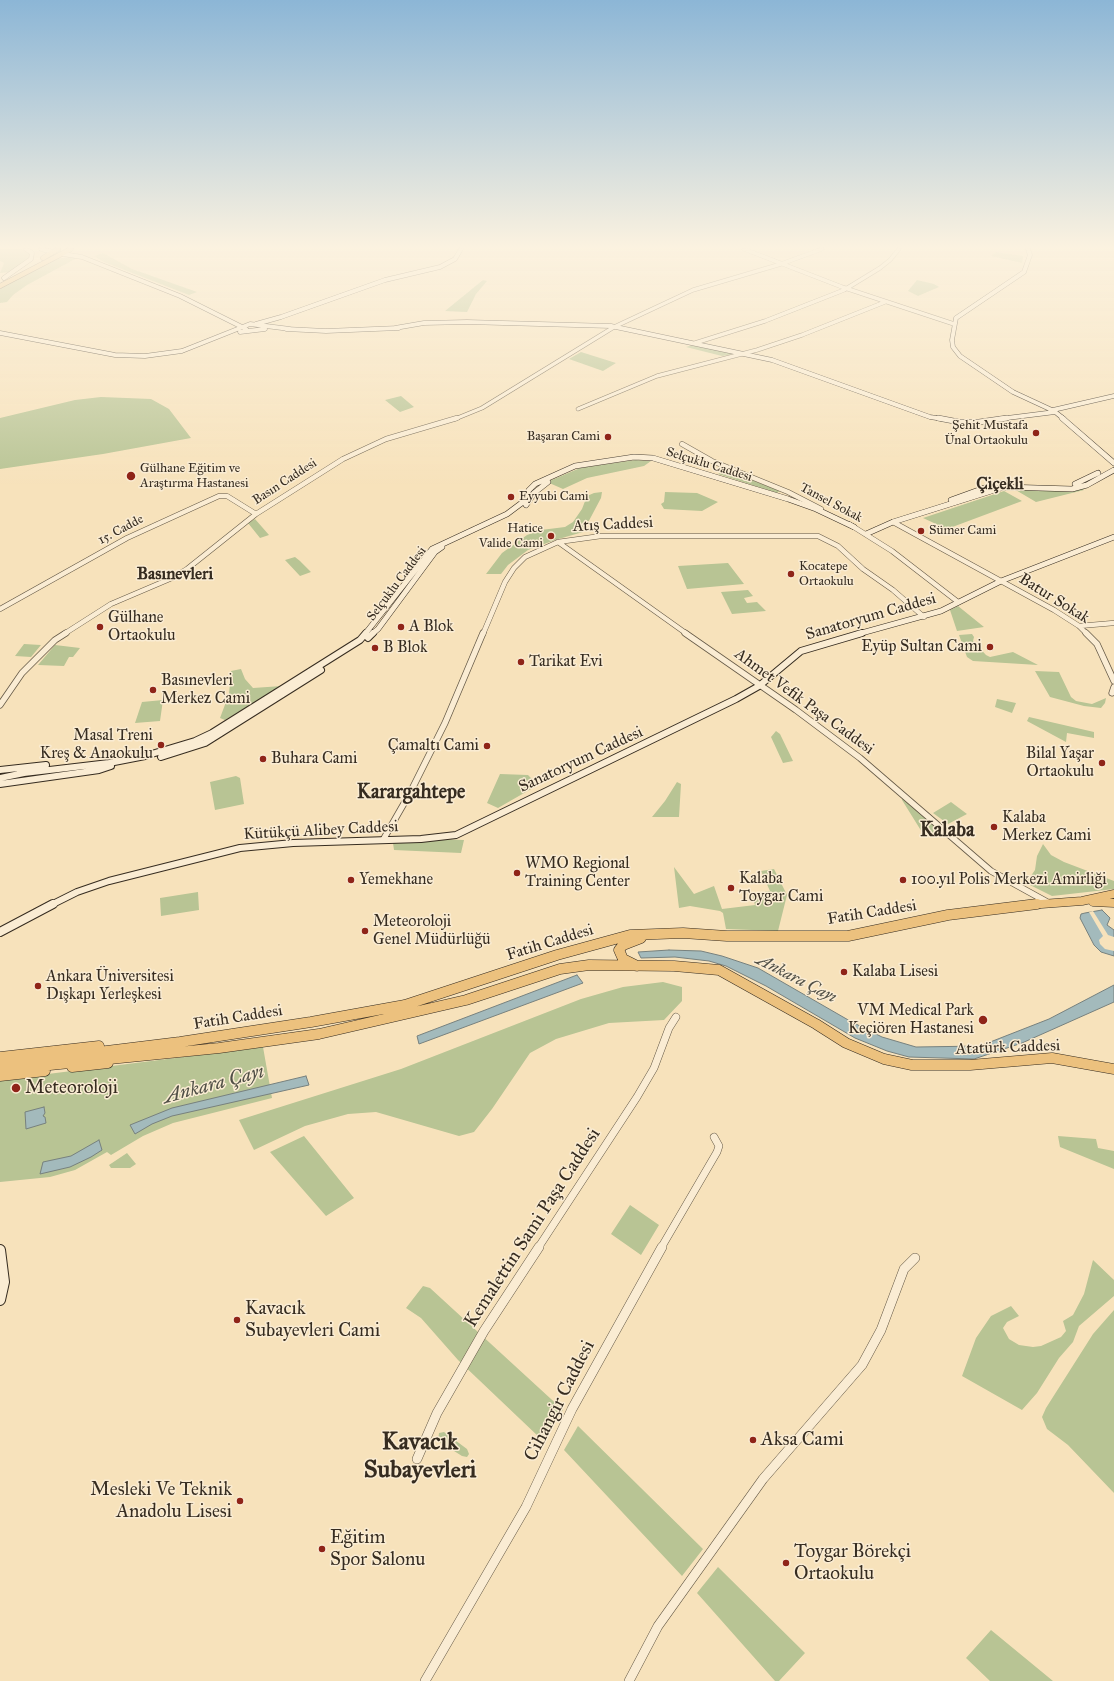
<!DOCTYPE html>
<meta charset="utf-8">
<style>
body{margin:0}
canvas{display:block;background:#f7e2bb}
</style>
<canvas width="1114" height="1681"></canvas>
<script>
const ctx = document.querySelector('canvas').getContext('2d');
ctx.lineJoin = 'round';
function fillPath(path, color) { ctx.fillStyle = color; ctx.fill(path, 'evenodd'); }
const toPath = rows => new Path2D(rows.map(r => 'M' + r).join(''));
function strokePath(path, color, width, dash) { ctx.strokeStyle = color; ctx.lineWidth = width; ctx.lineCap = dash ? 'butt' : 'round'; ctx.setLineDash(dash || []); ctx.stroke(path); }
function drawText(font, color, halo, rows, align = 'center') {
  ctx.font = font + ' "IM FELL Great Primer",serif'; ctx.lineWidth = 3; ctx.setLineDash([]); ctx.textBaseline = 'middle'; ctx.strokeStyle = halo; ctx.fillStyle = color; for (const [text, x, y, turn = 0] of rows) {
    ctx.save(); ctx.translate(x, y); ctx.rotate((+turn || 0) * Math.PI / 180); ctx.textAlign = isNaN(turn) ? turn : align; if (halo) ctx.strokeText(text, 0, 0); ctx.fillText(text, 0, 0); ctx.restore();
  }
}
fillPath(toPath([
 [0,249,22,249,30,254,30,258,11,272,0,273,4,263,0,261],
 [996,252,1023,256,1022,263,991,256],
 [103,253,132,269,197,292,189,295,104,262,94,256],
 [68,257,75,257,75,259,27,285,13,295,7,302,0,303,0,289,56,259],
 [483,280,487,281,476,294,467,312,445,311],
 [917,280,934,284,939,287,918,296,908,291],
 [696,344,740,353,722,356,686,347],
 [581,352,616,363,603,371,569,359],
 [401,396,414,407,400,412,385,400],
 [101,397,151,399,169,409,191,438,103,454,0,469,0,418,75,400],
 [635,460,651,461,644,466,587,478,563,489,547,482,580,468],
 [726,469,734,473,780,491,777,493,718,474],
 [1016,488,1057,491,1082,488,1084,490,1036,502,1014,489],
 [1004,491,1022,501,947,529,923,518],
 [602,492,601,498,583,532,555,540,528,550,508,565,501,574,486,574,502,553,527,535,541,530,565,527,573,522,582,509,587,496,594,493],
 [665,492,697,493,718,502,702,511,664,509,661,504,664,502],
 [255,519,269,535,260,538,248,523],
 [295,557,300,561,311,572,300,576,285,560],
 [728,563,744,584,687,589,678,566],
 [748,590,753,596,744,598,747,603,757,602,766,611,732,614,721,592],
 [958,606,984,627,957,631,950,610],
 [972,634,974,637,973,641,986,655,990,657,1013,652,1038,665,973,661,967,657,959,635],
 [24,644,41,645,31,657,15,656],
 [55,645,80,648,73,657,69,657,64,666,38,665],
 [241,669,245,679,253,688,282,686,225,720,220,718,229,694,231,671],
 [1035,671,1059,672,1071,697,1076,701,1092,704,1106,698,1105,703,1101,708,1084,706,1050,697],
 [997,699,1016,703,1012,713,995,707],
 [163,700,160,721,135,723,142,702],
 [1029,717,1094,732,1094,738,1067,733,1066,742,1027,721],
 [776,731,780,734,793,761,783,763,771,737],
 [500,774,528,775,538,785,498,808,487,803],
 [236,776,240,778,244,804,215,810,210,782],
 [677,782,681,784,679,817,652,817,665,801],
 [902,797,940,829,940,833,932,837,925,837,902,800],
 [951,802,967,814,948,824,933,813],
 [439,839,464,840,461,853,394,850,393,843],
 [1043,844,1051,855,1064,862,1114,881,1114,889,1052,896,1026,883,1035,870,1037,856],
 [674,867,694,894,714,886,722,909,755,905,752,894,770,891,761,871,774,869,787,895,778,931,726,929,723,913,720,911,690,906,679,908],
 [198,892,199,910,161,916,160,898],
 [663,982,682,987,682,1001,664,1020,609,1023,556,1039,530,1053,492,1109,474,1132,459,1136,376,1112,348,1114,305,1126,254,1150,239,1120,401,1069,581,999,623,987],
 [263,1047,272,1098,173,1123,143,1136,111,1155,107,1152,75,1170,50,1177,0,1182,0,1080],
 [304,1136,354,1198,326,1216,270,1152],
 [1058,1136,1096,1139,1098,1148,1114,1151,1114,1169,1060,1147],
 [127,1153,136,1164,130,1168,111,1168,109,1165],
 [630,1205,659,1225,641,1255,611,1234],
 [1093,1260,1114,1280,1114,1296,1079,1326,1073,1342,1059,1358,1037,1393,1022,1410,962,1376,976,1338,991,1316,1011,1306,1019,1316,1007,1322,1003,1328,1009,1339,1019,1345,1033,1347,1041,1346,1061,1337,1066,1331,1063,1321,1073,1315,1084,1294],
 [423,1286,430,1288,563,1410,540,1438,458,1360,421,1318,406,1308],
 [1114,1310,1114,1493,1068,1445,1047,1429,1042,1417,1046,1408,1093,1334],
 [578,1426,703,1549,682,1576,564,1450],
 [444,1432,467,1449,469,1454,467,1457,462,1456,438,1441,439,1433],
 [718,1567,805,1653,779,1681,775,1681,697,1593],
 [991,1630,1053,1681,990,1681,966,1658]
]), '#b8c494');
const water = toPath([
 [1102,910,1110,918,1107,925,1114,930,1114,956,1101,952,1094,945,1080,918,1081,914,1085,913,1102,910],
 [669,950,701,951,722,956,758,968,850,1021,882,1037,916,1047,980,1046,1049,1019,1114,985,1114,1002,1022,1043,974,1059,909,1057,887,1051,855,1038,766,986,726,966,709,961,675,957,641,958,638,952,669,950],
 [577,975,583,983,419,1044,417,1036,577,975],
 [306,1076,309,1085,172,1116,152,1124,135,1134,130,1125,172,1108,306,1076],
 [44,1107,45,1113,43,1116,45,1117,46,1123,26,1129,25,1112,44,1107],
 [99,1140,102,1150,91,1157,70,1167,40,1174,43,1162,71,1156,99,1140]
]);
fillPath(water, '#a3babc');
strokePath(water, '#77817e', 1);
fillPath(toPath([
 [1093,911,1108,935,1114,937,1114,951,1105,949,1100,944,1099,940,1103,936,1089,912]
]), '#f7e2bb');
const tertiaryFar4 = toPath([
 [744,249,842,287,954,324],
 [695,343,765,321,844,290,880,268,890,260,899,249],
 [578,409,657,376,757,350,802,335,885,302],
 [455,419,482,408,614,327,693,290,781,264,822,249]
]);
const tertiaryFar3 = toPath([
 [682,444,712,461,788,492,821,509],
 [893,522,1054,610,1079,626,1087,634],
 [849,524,892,551,958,602],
 [558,542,687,634],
 [0,609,127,538,219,496,227,496,256,514],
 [1079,626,1114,623],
 [64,634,111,604,172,578,187,569,256,514,343,459,386,439,457,418],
 [483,634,505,582,514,568,525,557,558,542,601,536,818,536,838,546,863,569,893,590,924,617]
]);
const tertiaryFar2 = toPath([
 [685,633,796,710,860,758,991,871,1049,903],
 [1086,633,1097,644,1114,681],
 [1112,693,1114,687],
 [0,705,22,673,55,640,66,633],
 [383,840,410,793,445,723,483,633]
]);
const tertiaryFar1 = toPath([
 [538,1248,637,1097,654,1068,669,1028,676,1017],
 [661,1248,717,1152,719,1146,714,1137]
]);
const tertiary = toPath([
 [417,1459,437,1413,484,1331,539,1247],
 [425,1681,526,1507,572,1409,662,1247],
 [629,1681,658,1626,763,1479,862,1365,881,1330,904,1269,915,1258]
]);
const secondaryFar4 = toPath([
 [41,249,53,252],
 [1028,249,1030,255,1024,272,956,318,952,340,953,347,960,356,1013,392,1054,411,1064,419],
 [63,254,82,257,180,296,246,329],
 [4,278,31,259,32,253,26,249],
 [256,324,281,317,385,280,440,267,455,259,461,249],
 [395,328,424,323,467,322,611,326,772,360,930,417,943,419],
 [286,329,326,331,399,328],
 [240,332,265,329],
 [0,333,115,355,145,356,182,351,250,324,290,329],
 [1053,410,1114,396],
 [999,419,1055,412]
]);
const secondaryFar3 = toPath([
 [938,418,959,422,979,422,1007,418],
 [1062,418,1114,463],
 [1075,484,1098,473],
 [951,500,998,483,1009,483],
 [526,505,534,493,548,482],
 [866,534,893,522,1004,487,1072,489,1087,485,1114,470],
 [365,634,432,549,507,514,523,502,529,490,535,484,575,466,634,457,653,458,788,499,816,509,854,527],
 [372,634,378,629,435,552,442,547],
 [858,634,941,611,1001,581,1114,537]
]);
const secondaryFar2 = toPath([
 [368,638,373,633],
 [161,757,205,743,321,670],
 [0,770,46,765],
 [0,778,24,773,109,763,145,756,195,741,212,733,360,640,366,633],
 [0,784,99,770,111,766],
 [51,905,77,892,109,881,240,848,293,843,421,839,456,835,736,699,759,686,801,651,862,633]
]);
const secondaryFar1 = toPath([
 [0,932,53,904]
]);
const secondary = toPath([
 [0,1250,4,1282,0,1300]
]);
const primaryFar2 = toPath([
 [43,258,58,249],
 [0,286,71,249]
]);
const primaryFar1 = toPath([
 [1093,902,1114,903],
 [1028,905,1082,901,1114,894]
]);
const primary = toPath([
 [637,966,623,959,619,950,623,945,641,938],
 [0,1057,99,1046],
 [0,1064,180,1042,311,1022,405,1005,557,955,630,935,683,933,727,936,848,936,948,915,1037,904],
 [72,1067,108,1063],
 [0,1070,219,1048,319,1034,466,1000,560,969,589,965,674,966,719,970,816,1024,846,1043,884,1059,912,1065,970,1065,1052,1058,1114,1069],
 [0,1076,45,1071]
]);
strokePath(tertiaryFar4, '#665a47', 4.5);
strokePath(tertiaryFar3, '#665a47', 5.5);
strokePath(tertiaryFar2, '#665a47', 7);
strokePath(tertiaryFar1, '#665a47', 8);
strokePath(tertiary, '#665a47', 10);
strokePath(secondaryFar4, '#362c20', 5);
strokePath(secondaryFar3, '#362c20', 6);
strokePath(secondaryFar2, '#362c20', 8);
strokePath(secondaryFar1, '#362c20', 10);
strokePath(secondary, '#362c20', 12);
strokePath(primaryFar2, '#362c20', 5.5);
strokePath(primaryFar1, '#362c20', 9);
strokePath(primary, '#362c20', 11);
strokePath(tertiaryFar4, '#faecd3', 3.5);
strokePath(tertiaryFar3, '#faecd3', 4.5);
strokePath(tertiaryFar2, '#faecd3', 5.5);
strokePath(tertiaryFar1, '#faecd3', 7);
strokePath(tertiary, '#faecd3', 9);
strokePath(secondaryFar4, '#faecd3', 4);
strokePath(secondaryFar3, '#faecd3', 5);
strokePath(secondaryFar2, '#faecd3', 6);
strokePath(secondaryFar1, '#faecd3', 8);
strokePath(secondary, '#faecd3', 10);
strokePath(primaryFar2, '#ecc17e', 4.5);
strokePath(primaryFar1, '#ecc17e', 8);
strokePath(primary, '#ecc17e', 10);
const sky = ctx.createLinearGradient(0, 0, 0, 484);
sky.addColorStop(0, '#8cb6d6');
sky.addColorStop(0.51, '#fbf2e0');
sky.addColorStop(1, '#fbf2e000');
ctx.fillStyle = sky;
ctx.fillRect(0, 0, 1114, 484);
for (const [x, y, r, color] of [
 [1036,433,4,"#8f2418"],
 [608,437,4,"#8f2418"],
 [131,476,5,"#8f2418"],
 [511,497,4,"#8f2418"],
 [921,531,4,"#8f2418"],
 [551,536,4,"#8f2418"],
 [791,574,4,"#8f2418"],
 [100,627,4,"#8f2418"],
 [401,627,4,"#8f2418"],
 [990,647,4,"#8f2418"],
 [375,648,4,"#8f2418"],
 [521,662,4,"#8f2418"],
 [153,690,4,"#8f2418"],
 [161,745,4,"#8f2418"],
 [487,746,4,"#8f2418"],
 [263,759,4,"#8f2418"],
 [1102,763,4,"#8f2418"],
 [994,827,4,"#8f2418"],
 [517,873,4,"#8f2418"],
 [351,880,4,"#8f2418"],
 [903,880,4,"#8f2418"],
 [731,888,4,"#8f2418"],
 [365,931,4,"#8f2418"],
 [844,972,4,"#8f2418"],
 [38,986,4,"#8f2418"],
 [983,1020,5,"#8f2418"],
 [16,1088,5,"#8f2418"],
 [237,1320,4,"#8f2418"],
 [753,1440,4,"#8f2418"],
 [240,1501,4,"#8f2418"],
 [322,1549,4,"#8f2418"],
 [786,1563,4,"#8f2418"]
]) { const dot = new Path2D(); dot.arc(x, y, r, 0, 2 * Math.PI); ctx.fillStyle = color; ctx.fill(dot); strokePath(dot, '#faecd3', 1.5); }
drawText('13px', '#362c20', '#faecd3', [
 ["Şehit Mustafa",1028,426,"right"],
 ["Ünal Ortaokulu",1028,441,"right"],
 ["Başaran Cami",600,437,"right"],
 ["Gülhane Eğitim ve",140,469],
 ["Araştırma Hastanesi",140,484],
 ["Eyyubi Cami",519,497],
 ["Hatice",543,529,"right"],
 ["Valide Cami",543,544,"right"],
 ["Sümer Cami",929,531],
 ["Kocatepe",799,567],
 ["Ortaokulu",799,582]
], 'left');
drawText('13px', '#362c20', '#faecd3', [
 ["Selçuklu Caddesi",709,465,17],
 ["Basın Caddesi",285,482,-33],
 ["Tansel Sokak",831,503,28],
 ["15. Cadde",121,530,-28],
 ["Selçuklu Caddesi",397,584,-53]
]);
drawText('16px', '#362c20', '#faecd3', [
 ["Atış Caddesi",613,525,-3],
 ["Batur Sokak",1054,599,32],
 ["Sanatoryum Caddesi",871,617,-16],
 ["Ahmet Vefik Paşa Caddesi",804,702,36],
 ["Sanatoryum Caddesi",581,760,-25],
 ["Kütükçü Alibey Caddesi",321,831,-3],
 ["Fatih Caddesi",872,913,-9],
 ["Fatih Caddesi",550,943,-17],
 ["Fatih Caddesi",238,1018,-9],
 ["Atatürk Caddesi",1008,1048,-2]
]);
drawText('16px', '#362c20', '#faecd3', [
 ["Gülhane",108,618],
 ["Ortaokulu",108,636],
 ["A Blok",409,627],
 ["Eyüp Sultan Cami",982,647,"right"],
 ["B Blok",383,648],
 ["Tarikat Evi",529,662],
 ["Basınevleri",161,681],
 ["Merkez Cami",161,699],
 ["Masal Treni",153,736,"right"],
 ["Kreş & Anaokulu",153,754,"right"],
 ["Çamaltı Cami",479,746,"right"],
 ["Bilal Yaşar",1094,754,"right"],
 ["Ortaokulu",1094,772,"right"],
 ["Buhara Cami",271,759],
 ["Kalaba",1002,818],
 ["Merkez Cami",1002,836],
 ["WMO Regional",525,864],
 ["Training Center",525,882],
 ["Kalaba",739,879],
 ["Toygar Cami",739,897],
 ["Yemekhane",359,880],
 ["100.yıl Polis Merkezi Amirliği",911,880],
 ["Meteoroloji",373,922],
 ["Genel Müdürlüğü",373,940],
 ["Kalaba Lisesi",852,972],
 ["Ankara Üniversitesi",46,977],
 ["Dışkapı Yerleşkesi",46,995],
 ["VM Medical Park",974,1011,"right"],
 ["Keçiören Hastanesi",974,1029,"right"]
], 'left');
drawText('bold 17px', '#362c20', '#faecd3', [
 ["Çiçekli",1000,485],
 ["Basınevleri",175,575]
]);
drawText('italic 17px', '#515047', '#faecd3', [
 ["Ankara Çayı",796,979,27]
]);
drawText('19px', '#362c20', '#faecd3', [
 ["Meteoroloji",25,1088],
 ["Kavacık",245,1309],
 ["Subayevleri Cami",245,1331],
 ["Aksa Cami",761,1440],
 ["Mesleki Ve Teknik",232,1490,"right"],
 ["Anadolu Lisesi",232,1512,"right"],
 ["Eğitim",330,1538],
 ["Spor Salonu",330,1560],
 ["Toygar Börekçi",794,1552],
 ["Ortaokulu",794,1574]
], 'left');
drawText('19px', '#362c20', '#faecd3', [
 ["Kemalettin Sami Paşa Caddesi",533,1228,-57],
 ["Cihangir Caddesi",560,1401,-63]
]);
drawText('bold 20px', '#362c20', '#faecd3', [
 ["Karargahtepe",411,793],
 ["Kalaba",947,831]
]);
drawText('italic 20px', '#515047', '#faecd3', [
 ["Ankara Çayı",214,1085,-15]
]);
drawText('bold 24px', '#362c20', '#faecd3', [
 ["Kavacık",420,1443],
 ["Subayevleri",420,1471]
]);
</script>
